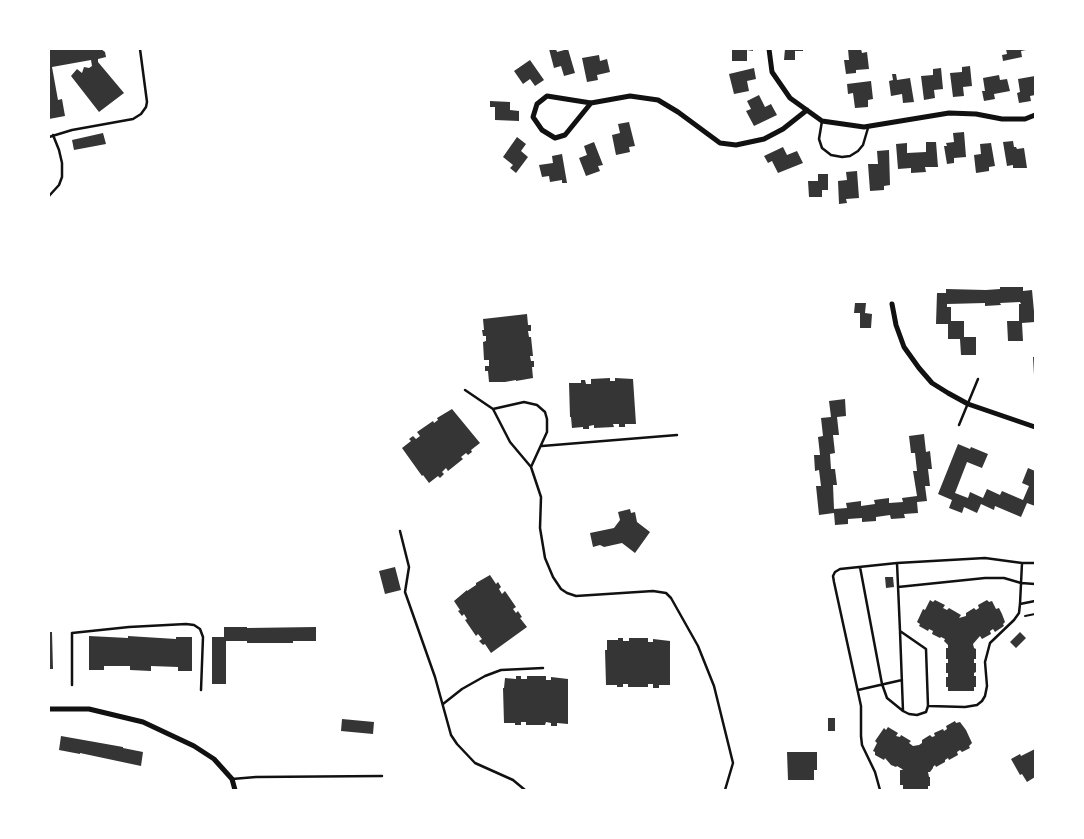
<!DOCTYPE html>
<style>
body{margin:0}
#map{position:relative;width:1084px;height:839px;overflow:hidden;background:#fff;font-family:Poppins,sans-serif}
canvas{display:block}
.frame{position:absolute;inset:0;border:50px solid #fff;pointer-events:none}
</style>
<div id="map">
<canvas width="1084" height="839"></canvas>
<div class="frame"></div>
</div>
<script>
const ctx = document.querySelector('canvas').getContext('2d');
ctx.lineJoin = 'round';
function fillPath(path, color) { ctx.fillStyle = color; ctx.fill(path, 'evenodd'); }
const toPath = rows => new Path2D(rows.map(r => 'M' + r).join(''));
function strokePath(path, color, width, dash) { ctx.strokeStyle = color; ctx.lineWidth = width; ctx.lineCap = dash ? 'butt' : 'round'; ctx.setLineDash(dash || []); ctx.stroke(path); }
fillPath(toPath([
 [49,49,101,49,105,52,106,57,98,59,98,62,124,93,99,112,71,76,77,69,82,73,84,67,89,68,92,66,91,60,52,67,58,100,62,99,65,116,49,119],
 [549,49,556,49,557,52,568,49,575,73,564,76,561,66,554,68],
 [732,49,753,49,753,51,747,50,747,61,732,61],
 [785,49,803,49,803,51,795,51,795,60,784,60],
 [848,49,861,49,862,53,867,52,869,69,856,70,856,73,846,74,844,60,849,60],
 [1006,49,1026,49,1026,50,1021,51,1022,57,1003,61,1002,55,1007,54],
 [599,55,600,61,607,59,610,72,597,75,598,80,587,82,582,58],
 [530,60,544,80,535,86,530,79,523,84,514,71],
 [970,66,972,86,963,87,964,96,953,97,950,73,962,72,962,67],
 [754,68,756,79,747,81,749,91,734,94,729,74],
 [941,68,943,89,934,90,935,98,924,100,921,76,933,75,933,69],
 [892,74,896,74,897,80,910,78,914,102,903,103,902,94,891,96,889,81,893,80],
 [999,75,1000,80,1007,79,1010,91,994,94,995,99,984,101,982,91,985,91,983,78],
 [1035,76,1035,95,1030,96,1031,101,1019,103,1017,93,1020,92,1018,79],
 [871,81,873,99,868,100,868,107,855,108,853,93,848,94,847,84],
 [759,95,765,107,771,104,777,115,754,126,746,111,751,109,747,101],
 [490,101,510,102,510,110,519,111,519,121,495,120,495,107,490,107],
 [629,122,635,146,629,147,630,152,616,155,612,135,620,133,618,124],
 [964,132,966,157,954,158,954,163,947,164,944,146,947,146,946,143,954,142,953,133],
 [103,133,106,144,74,150,72,140],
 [517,137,526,144,521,151,528,157,516,173,510,168,513,165,503,157],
 [1013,141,1014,147,1016,147,1017,149,1024,148,1027,168,1013,168,1013,165,1007,166,1003,142],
 [594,142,603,165,598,166,600,171,586,176,579,158,587,155,584,146],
 [926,142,936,142,938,167,925,167,926,172,911,173,911,168,898,169,896,144,907,143,907,153,926,152],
 [991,143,995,166,989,167,989,171,976,173,974,155,981,154,980,144],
 [783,147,787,155,797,151,803,163,778,173,772,161,768,163,764,156],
 [889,150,890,185,884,186,884,190,870,191,868,164,878,164,877,151],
 [562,154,567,183,562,183,562,180,550,182,549,176,542,177,539,165,553,163,552,156],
 [857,171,859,198,846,199,847,203,839,204,838,181,847,180,846,172],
 [818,174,828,174,828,190,822,190,822,197,809,197,808,181,818,181],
 [1000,287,1023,287,1023,291,1032,290,1035,322,1022,323,1023,341,1008,341,1007,321,1019,321,1019,304,1021,304,1020,302,1000,303,1001,305,985,306,985,303,947,304,947,307,951,307,951,321,964,321,964,337,976,337,976,355,961,355,960,339,948,339,948,324,936,324,937,293,946,293,946,289,986,290,1000,289],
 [855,303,866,303,865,313,872,314,871,328,860,328,860,313,854,313],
 [527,314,528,325,531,325,531,331,528,331,529,337,531,337,533,356,530,356,531,361,534,361,534,367,532,367,533,378,516,381,516,380,505,382,489,382,488,371,485,371,485,366,489,366,489,360,484,360,483,342,486,341,486,336,483,336,482,330,484,330,483,319],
 [1033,357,1035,357,1035,375,1034,375],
 [610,378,610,381,615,381,615,378,633,379,636,424,625,424,625,427,619,427,619,424,613,424,614,427,594,428,594,425,589,426,589,429,583,429,583,427,572,428,571,417,570,417,569,383,581,383,581,380,585,380,586,384,591,384,591,379],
 [845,399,846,416,837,417,839,435,833,435,835,453,830,454,831,469,835,469,837,485,833,485,834,509,847,508,846,503,861,501,861,506,875,504,874,500,889,498,889,503,903,502,902,498,917,496,913,471,917,471,915,453,911,453,909,436,924,434,926,452,930,451,932,469,928,469,930,486,925,486,927,501,917,502,918,513,904,514,905,518,891,519,890,515,876,517,876,521,862,522,862,518,848,519,848,524,835,525,834,513,819,515,816,486,821,486,819,470,815,471,814,455,820,455,818,437,823,436,821,418,831,417,829,401],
 [452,409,480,443,471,450,472,452,468,455,466,453,461,457,463,459,448,471,446,468,442,472,444,474,440,478,438,476,429,483,423,475,422,476,402,448,411,441,409,439,413,436,416,439,420,436,417,432,433,421,434,423,438,420,437,418],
 [958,444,970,449,971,447,988,454,982,468,967,462,955,493,968,498,970,492,983,498,987,489,1000,495,1002,491,1023,500,1029,486,1022,483,1028,468,1035,471,1035,506,1027,503,1021,517,995,506,994,510,981,504,977,513,964,507,962,513,949,508,952,500,938,494],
 [630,509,631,513,635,512,637,522,650,532,635,553,622,543,604,547,600,545,593,547,590,533,614,528,620,520,618,512],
 [395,567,401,590,385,594,379,571],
 [490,575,496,584,498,582,501,587,499,589,502,594,505,591,516,607,513,609,516,613,518,611,522,617,520,618,527,627,491,653,485,644,483,645,479,641,482,639,478,634,476,636,465,620,467,619,464,614,462,616,458,611,460,610,454,601,467,590,467,591,476,585,476,583],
 [885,577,893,577,894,587,886,588],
 [930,600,933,602,935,600,945,605,943,608,947,610,949,608,961,615,959,618,966,616,966,613,974,608,976,610,979,608,978,605,987,600,989,602,992,601,996,609,999,608,1002,614,1005,622,1003,624,1004,626,995,632,993,629,990,631,991,634,982,639,980,636,973,644,974,648,976,649,976,659,974,659,974,663,976,663,976,672,974,673,974,676,976,676,976,687,974,687,974,691,948,691,948,687,946,687,946,677,948,677,948,673,946,673,946,663,948,663,948,659,946,659,946,648,948,648,948,645,944,641,945,639,941,637,940,638,932,634,933,631,929,629,928,631,919,626,920,624,917,622,923,609,925,610],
 [224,627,247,627,247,628,316,627,316,641,293,641,293,643,247,643,247,641,226,641,226,684,212,684,212,637,224,637],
 [49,632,52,632,53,669,49,669],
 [1020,632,1026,638,1016,648,1010,642],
 [89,636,128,638,128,636,176,639,176,637,192,637,192,671,178,671,178,667,151,666,151,671,130,670,130,666,104,666,104,670,89,670],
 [618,638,623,638,623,641,629,641,629,638,648,638,648,642,653,642,653,639,670,641,670,685,659,685,659,688,653,688,653,684,648,684,648,687,628,687,628,684,623,684,623,687,617,687,617,685,606,685,605,650,607,650,607,640,618,640],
 [516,676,521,676,521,679,527,679,527,676,546,676,546,680,551,680,551,677,568,679,568,724,557,723,557,726,551,726,551,723,546,722,545,725,526,725,526,722,521,722,521,725,515,725,515,723,504,723,503,688,504,688,505,678,516,679],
 [828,718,835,718,835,731,828,731],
 [342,719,374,722,373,734,341,731],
 [955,721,956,723,960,722,966,730,972,743,969,746,970,748,962,752,960,750,957,752,958,755,949,760,948,758,945,760,945,762,936,767,935,765,933,767,933,768,930,772,928,772,929,777,930,777,930,786,928,786,928,790,903,790,903,785,900,785,900,770,903,770,902,769,897,766,896,767,891,765,885,758,884,760,875,755,875,752,873,751,877,743,875,741,884,728,886,730,888,727,898,733,896,736,900,737,901,735,911,741,909,743,913,746,919,745,922,743,922,740,930,735,932,737,935,736,934,733,943,729,944,731,947,729,946,726],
 [61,736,123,747,123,748,143,752,141,766,80,753,80,754,59,750],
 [1035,749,1035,777,1027,782,1022,774,1020,775,1011,759,1020,754,1021,756],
 [787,752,817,752,817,770,814,770,814,780,788,780]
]), '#353535');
strokePath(toPath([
 [1025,616,1035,614]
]), '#111', 2);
strokePath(toPath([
 [822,121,819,139,822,148,831,155,842,157,850,156,858,151,863,145,868,128],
 [49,137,72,130,133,119,141,114,146,107,147,102,140,49],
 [49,196,59,185,62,177,62,163,59,150,53,135],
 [465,390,493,409,510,442,531,467,541,497,540,528,545,558,553,577,561,589,567,593,576,596,653,591,666,593,671,598,698,646,714,686,733,763,725,790],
 [493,409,524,402,537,405,545,412,547,419,547,432,531,467],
 [959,425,978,379],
 [542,446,677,435],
 [400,531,409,567,405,592,435,677,451,735,457,744,475,763,513,780,525,790],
 [897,563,900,631,903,711,909,714,917,715,926,712,928,706,926,649,900,631],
 [1022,563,1020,604,1035,601],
 [860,567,882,684,887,698,903,711],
 [898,587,985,578,1004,578,1021,583,1035,584],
 [72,685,72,633,129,627,186,624,194,625,200,629,203,637,201,690],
 [858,690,902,680],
 [443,704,462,689,485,676,501,670,543,668],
 [929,706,965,707,977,705,982,701,985,696,987,686,985,662,990,643,1014,620,1019,613,1020,604],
 [232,779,256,777,382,776],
 [880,790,875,772,862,745,861,736,861,706,834,582,833,576,835,572,840,569,897,563,985,558,1022,563,1035,563]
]), '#111', 2.5);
strokePath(toPath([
 [769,49,772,72,790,98,822,121,864,127,949,113,976,114,1002,119,1025,119,1035,115],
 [591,103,565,135,555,138,542,130,533,117,537,104,547,96,591,103,630,96,658,100,678,112,720,143,736,145,764,139,783,129,807,110],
 [892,304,896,325,904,347,919,368,932,383,948,393,968,404,1035,427],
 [49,709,89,709,143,722,194,746,214,759,232,779,235,790]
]), '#111', 5);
</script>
